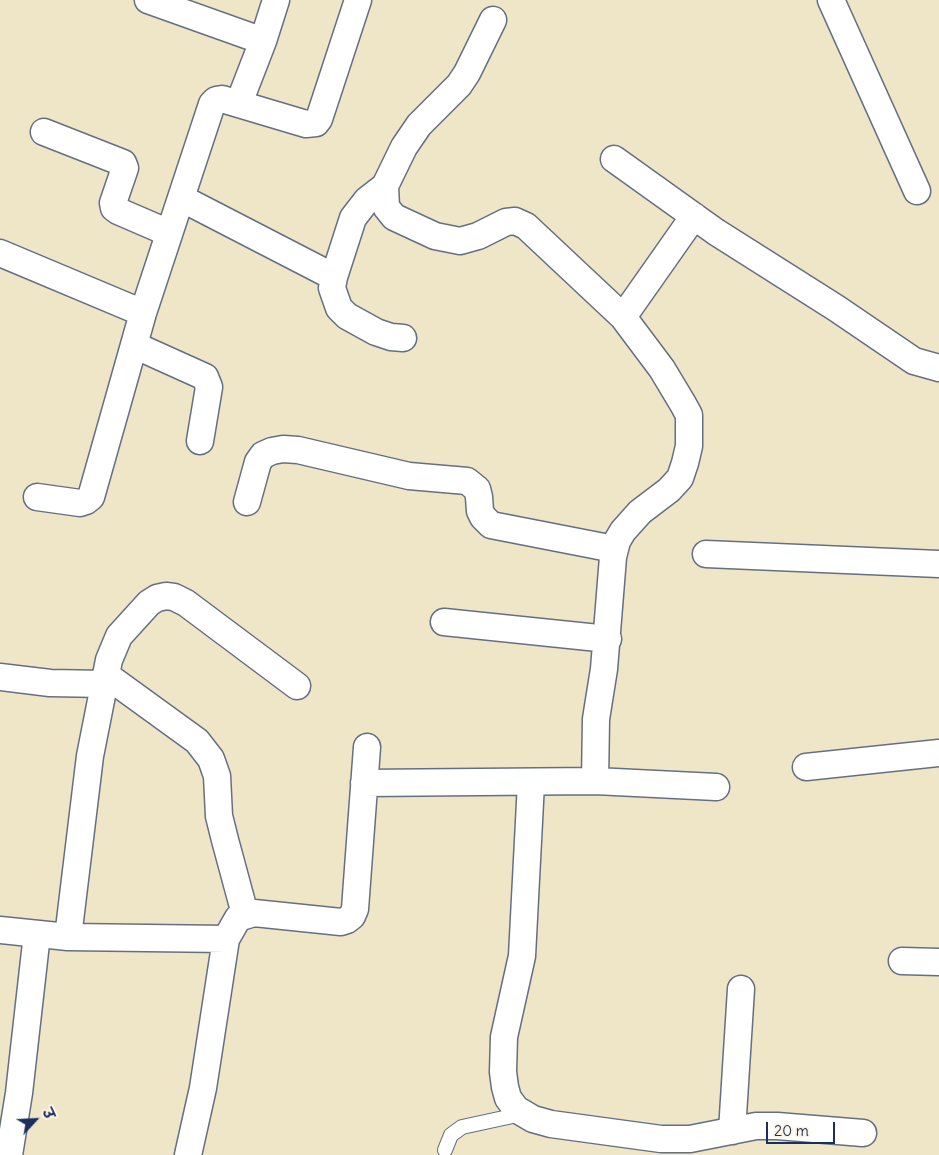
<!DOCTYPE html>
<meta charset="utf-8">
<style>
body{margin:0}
#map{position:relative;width:939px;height:1155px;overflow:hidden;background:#efe5c7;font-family:Delius,"Playpen Sans Deva",sans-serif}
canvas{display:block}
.north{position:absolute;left:10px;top:1095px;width:50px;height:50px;-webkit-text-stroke:4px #fcf5e5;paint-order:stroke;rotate:65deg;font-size:14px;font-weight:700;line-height:20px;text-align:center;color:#1b2f5e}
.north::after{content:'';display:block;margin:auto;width:18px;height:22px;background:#1b2f5e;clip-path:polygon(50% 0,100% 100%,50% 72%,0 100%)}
.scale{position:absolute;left:766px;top:1122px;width:69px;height:22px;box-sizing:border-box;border:2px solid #1b2f5e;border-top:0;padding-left:6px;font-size:15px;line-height:18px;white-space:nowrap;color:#1b2f5e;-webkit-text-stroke:4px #fcf5e5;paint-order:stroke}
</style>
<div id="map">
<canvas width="939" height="1155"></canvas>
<div class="north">उ</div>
<div class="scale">20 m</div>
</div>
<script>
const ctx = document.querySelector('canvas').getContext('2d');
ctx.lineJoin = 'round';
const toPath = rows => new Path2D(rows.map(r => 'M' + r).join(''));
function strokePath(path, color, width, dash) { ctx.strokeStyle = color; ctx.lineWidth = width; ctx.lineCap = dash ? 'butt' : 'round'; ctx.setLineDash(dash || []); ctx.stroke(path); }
const service = toPath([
 [445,1150,451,1135,462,1127,522,1114]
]);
const minor = toPath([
 [148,0,263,41],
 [831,0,917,191],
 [493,20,467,73,459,85,419,125,404,147,385,186,386,207,394,217,435,236,460,241,478,236,506,222,515,221,526,226,623,317],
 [239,103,263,41,276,0],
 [44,132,123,163,125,168,113,203,114,208,118,211,169,233],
 [614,159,716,232,836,308,914,361,939,368],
 [385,186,367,200,353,218,334,277,332,288,339,308,347,316,376,332,391,337,403,338],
 [181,198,334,277],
 [694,216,623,317,662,369,683,404,689,415,689,446,685,463,680,478,669,490,640,512,623,531,617,541,613,557,604,669,596,719,595,781,716,787],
 [0,253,143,313],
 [134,345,205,377,209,387,200,441],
 [37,497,80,503,86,501,91,497,143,313,212,104,216,100,222,99,306,124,316,123,319,119,358,0],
 [247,502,258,462,263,455,272,451,283,449,298,450,409,476,467,481,477,489,479,497,480,511,483,517,491,525,614,549],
 [706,554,939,564],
 [444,622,608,639],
 [106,675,197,741,211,759,217,776,219,816,225,840,245,914],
 [0,677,50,683,105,684],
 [806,767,939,753],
 [364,783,595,781],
 [531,783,522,956,504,1037,503,1072,505,1087,508,1098,516,1109,533,1119,551,1124,661,1139,690,1139,756,1126,777,1126,863,1133],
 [0,930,68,937,226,939,238,918,254,913,341,922,347,920,352,916,355,909,367,747],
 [68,937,90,756,109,660,119,636,149,603,157,598,166,596,174,597,186,603,297,686],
 [902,961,939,962],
 [732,1131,741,989],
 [9,1155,19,1093,37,934],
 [188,1155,203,1088,226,939]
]);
strokePath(service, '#656f83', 16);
strokePath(minor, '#656f83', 29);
strokePath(service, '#fff', 14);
strokePath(minor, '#fff', 26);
</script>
